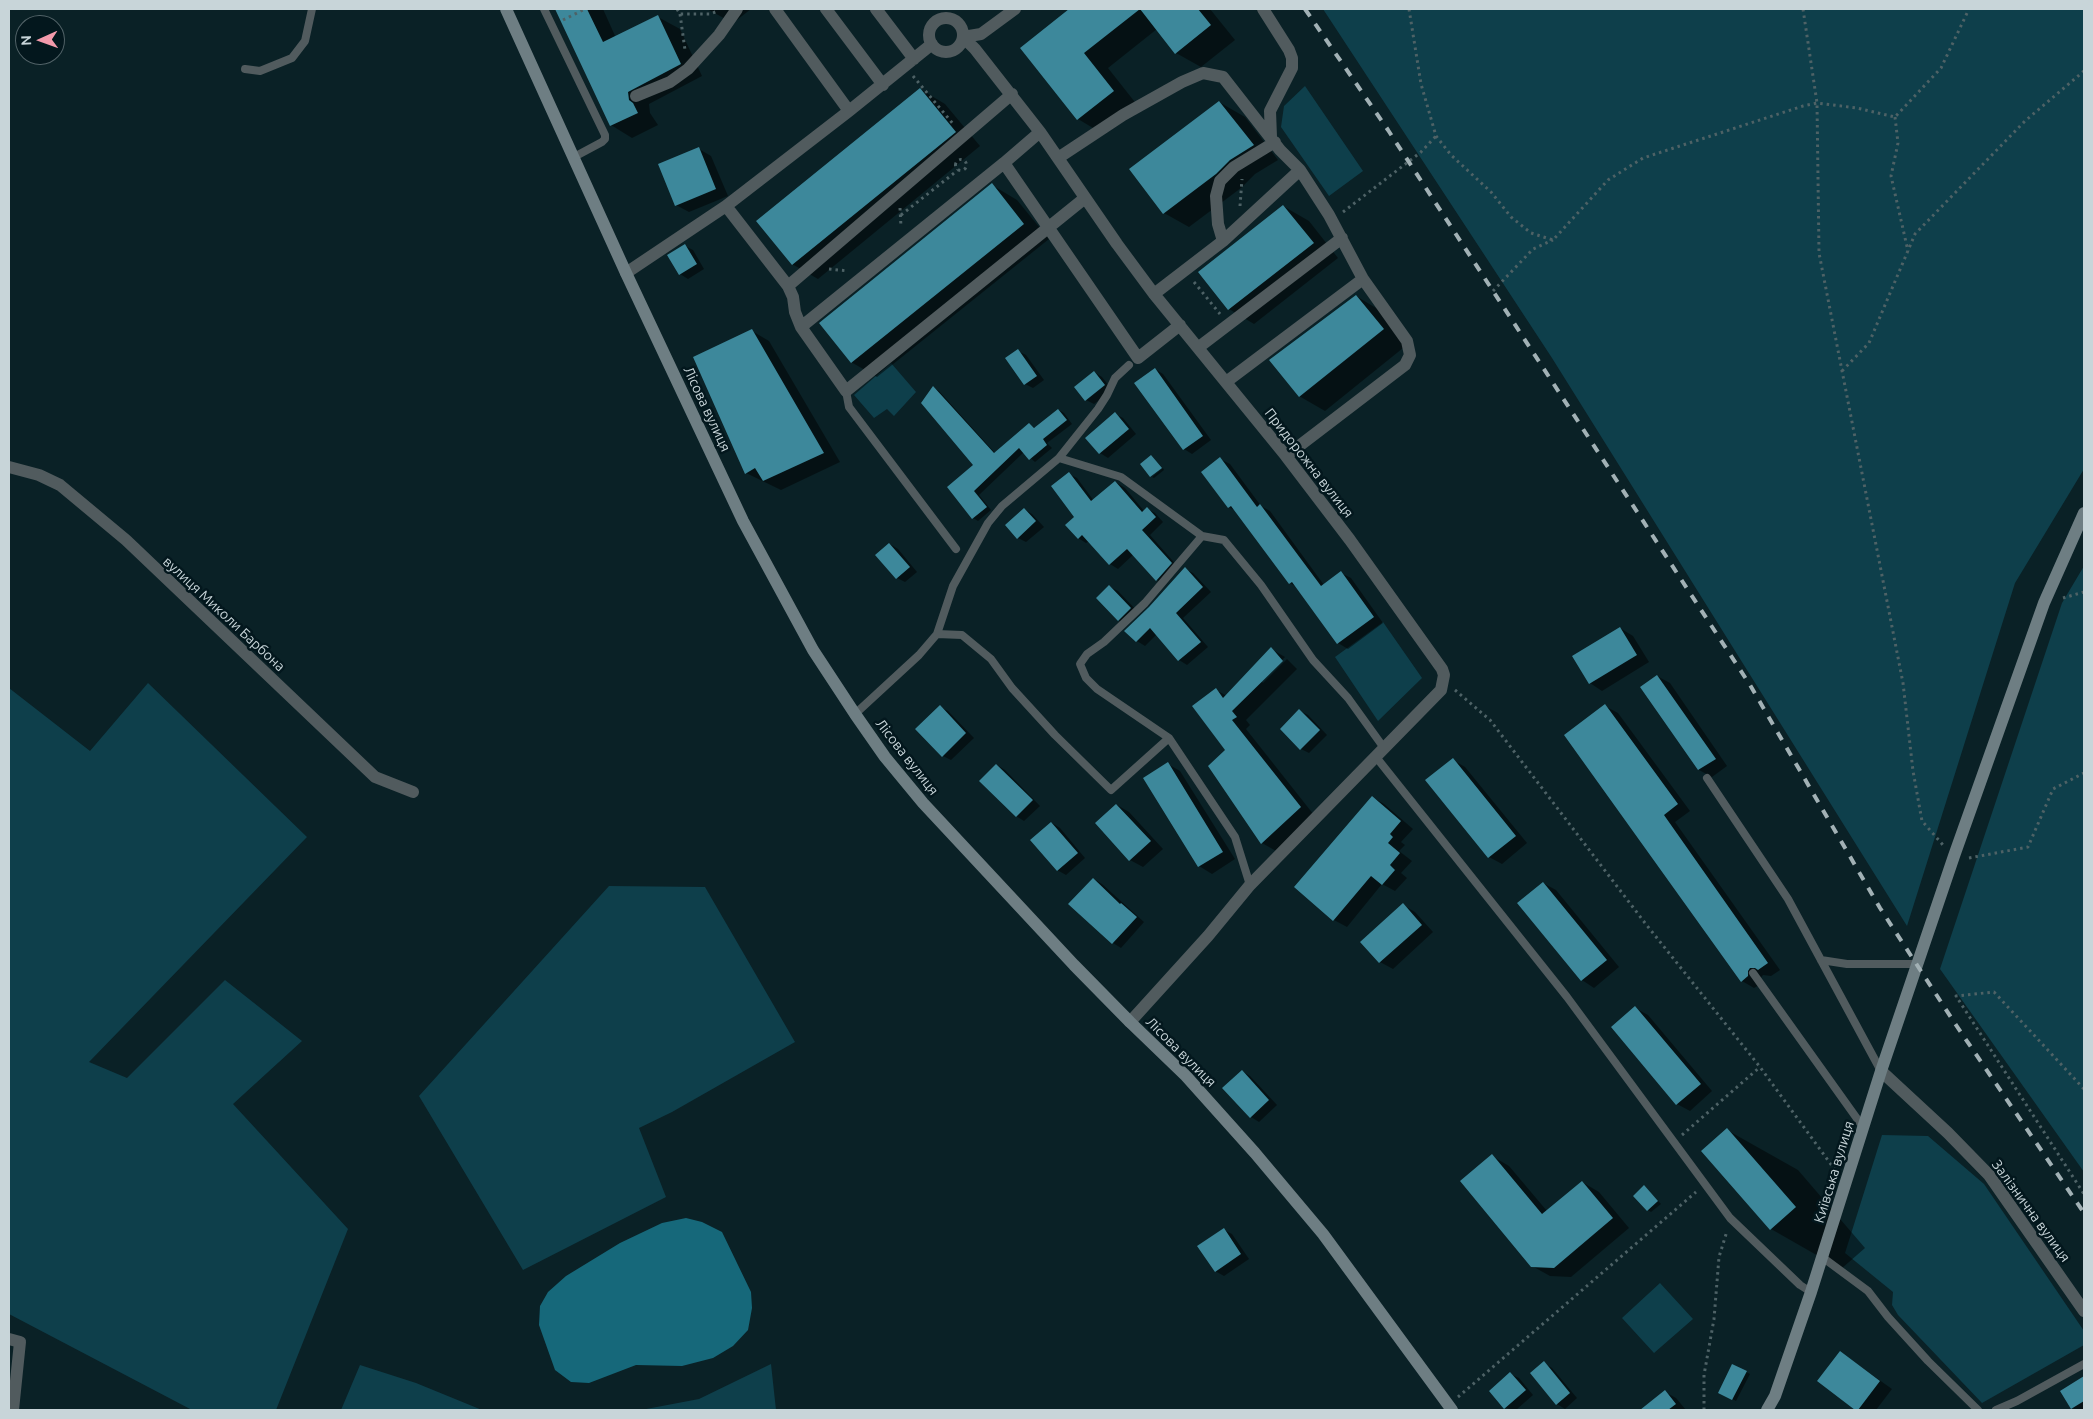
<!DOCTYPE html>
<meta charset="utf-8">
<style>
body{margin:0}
#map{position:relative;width:2093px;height:1419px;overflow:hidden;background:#0a2126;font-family:Ubuntu,sans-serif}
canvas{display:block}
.frame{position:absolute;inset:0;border:10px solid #c8d5d9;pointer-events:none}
.north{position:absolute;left:15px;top:15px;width:50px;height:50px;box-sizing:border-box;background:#03171d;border:1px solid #526368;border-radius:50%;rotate:268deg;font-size:14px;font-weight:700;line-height:20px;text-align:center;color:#c8d5d9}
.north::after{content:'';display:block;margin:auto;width:18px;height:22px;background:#f39aab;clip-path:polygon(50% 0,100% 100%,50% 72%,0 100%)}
</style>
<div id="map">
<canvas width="2093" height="1419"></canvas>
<div class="frame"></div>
<div class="north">N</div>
</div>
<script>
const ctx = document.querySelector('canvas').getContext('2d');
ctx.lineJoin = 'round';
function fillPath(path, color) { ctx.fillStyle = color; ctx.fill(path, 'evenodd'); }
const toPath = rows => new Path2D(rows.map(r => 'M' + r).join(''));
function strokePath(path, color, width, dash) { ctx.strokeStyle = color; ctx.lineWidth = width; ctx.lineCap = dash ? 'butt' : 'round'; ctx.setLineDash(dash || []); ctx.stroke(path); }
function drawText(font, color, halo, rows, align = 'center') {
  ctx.font = font + ' Ubuntu,sans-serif'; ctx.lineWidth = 5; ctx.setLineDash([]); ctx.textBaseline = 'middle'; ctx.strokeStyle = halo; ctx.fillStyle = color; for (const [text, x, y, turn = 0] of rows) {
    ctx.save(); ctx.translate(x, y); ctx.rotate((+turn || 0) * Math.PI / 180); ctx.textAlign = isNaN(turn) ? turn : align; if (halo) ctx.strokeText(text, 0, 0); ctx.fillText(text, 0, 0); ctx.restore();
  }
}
fillPath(toPath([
 [1323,9,2084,9,2084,469,2015,583,1907,926,1552,358],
 [1305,86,1363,171,1329,196,1281,127,1284,106],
 [891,363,916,392,894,416,887,409,874,418,854,395],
 [2084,566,2084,1172,1940,969,2062,603],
 [1383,622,1422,678,1378,721,1335,657],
 [148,683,307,837,89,1062,127,1078,225,980,302,1041,233,1104,348,1229,276,1410,192,1410,9,1314,9,688,90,751],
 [609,886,705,887,795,1042,672,1112,639,1128,666,1197,523,1270,419,1096],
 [1882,1135,1928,1136,1984,1184,2084,1331,2084,1345,1982,1403,1898,1315,1892,1305,1893,1292,1845,1253],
 [1660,1283,1693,1319,1654,1353,1622,1318],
 [771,1364,776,1410,641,1410,699,1399],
 [360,1365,416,1383,482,1410,341,1410]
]), '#0e3f4b');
fillPath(toPath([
 [686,1218,702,1222,722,1232,751,1292,752,1308,748,1330,733,1346,713,1358,682,1366,636,1365,589,1383,571,1382,555,1370,539,1325,540,1306,548,1292,566,1276,620,1243,662,1223]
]), '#16687a');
fillPath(toPath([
 [555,9,603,9,616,38,658,17,680,29,702,76,649,104,650,113,658,125,632,138,611,125],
 [707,9,751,9,733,23],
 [1071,9,1210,9,1235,40,1201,67,1176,53,1157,29,1108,68,1138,106,1103,134,1078,119,1022,48],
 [920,89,945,104,980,146,818,279,792,264],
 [1219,102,1245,117,1278,160,1255,174,1241,188,1189,227,1164,213],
 [699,149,711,156,728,196,689,212,676,205],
 [992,185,1017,200,1049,239,877,377,851,362],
 [1283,206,1309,221,1338,258,1254,324,1229,309,1200,273],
 [685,246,693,250,704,269,688,279,680,274],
 [1356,296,1381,311,1408,344,1325,411,1299,396],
 [752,331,769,341,840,462,781,490,746,473],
 [1018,351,1026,355,1044,380,1033,388,1025,384],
 [1155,369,1163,374,1211,440,1192,454,1184,449,1136,383],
 [1094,372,1102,377,1112,390,1094,404,1086,400],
 [934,388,939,391,995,453,1030,425,1036,428,1059,410,1064,413,1072,424,1047,443,1052,448,1035,462,1024,452,979,495,991,510,978,521,973,518,975,466],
 [1115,414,1123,418,1136,434,1108,458,1100,453],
 [1220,459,1230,464,1261,506,1270,511,1324,585,1341,573,1351,578,1383,623,1348,649,1338,643,1298,588,1290,583,1236,511,1229,507],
 [1163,468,1164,470,1154,478,1152,477],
 [1069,474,1077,478,1094,501,1117,483,1125,488,1144,511,1147,509,1155,513,1163,522,1150,535,1179,568,1165,585,1157,580,1134,554,1118,569,1110,564,1089,541,1086,543,1078,538],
 [1024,509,1032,514,1044,527,1026,542,1018,538],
 [890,544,898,549,917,572,905,582,897,578],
 [1185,569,1193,573,1211,592,1183,618,1208,647,1187,665,1179,660,1157,634,1145,646,1137,641,1126,631,1150,608],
 [1110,587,1118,591,1139,613,1126,625,1118,620],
 [1620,628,1633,636,1649,662,1602,691,1590,683],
 [1271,649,1285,657,1261,681,1263,683,1287,659,1297,669,1246,720,1250,725,1246,729,1314,815,1276,851,1262,843,1210,766,1227,750,1216,690,1227,696],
 [1657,676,1670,683,1727,766,1712,777,1699,770,1642,687],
 [1605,706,1618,713,1690,811,1675,822,1780,970,1771,976,1763,975,1760,979,1761,984,1754,988,1742,981],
 [940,707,948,711,974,738,951,760,943,756],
 [1300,711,1308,715,1327,735,1309,753,1301,749],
 [1453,760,1465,767,1527,843,1502,864,1489,857],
 [1168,764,1180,771,1235,859,1212,874,1199,866,1145,778],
 [997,765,1005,770,1040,806,1024,821,1016,816],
 [1372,797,1384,804,1413,829,1401,842,1405,845,1399,851,1412,861,1401,873,1407,878,1395,891,1382,884,1347,927,1334,920],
 [1117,805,1129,812,1163,849,1143,867,1130,860],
 [1052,823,1060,828,1085,858,1066,875,1057,870],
 [1094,879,1102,884,1144,922,1121,948,1113,943,1070,904],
 [1543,883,1556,890,1619,967,1594,988,1582,980],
 [1403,905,1415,912,1433,932,1393,969,1380,962],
 [1635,1008,1648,1015,1712,1091,1690,1111,1677,1104],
 [1242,1071,1250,1076,1277,1105,1259,1122,1251,1117],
 [1727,1130,1798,1170,1865,1248,1841,1269,1771,1229],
 [1492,1156,1509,1166,1547,1211,1582,1182,1599,1192,1629,1228,1571,1277,1550,1276,1532,1266],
 [1645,1187,1661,1204,1651,1212,1648,1210],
 [1224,1230,1232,1234,1249,1259,1224,1276,1215,1271],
 [1840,1352,1892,1389,1876,1410,1857,1410,1819,1381],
 [1544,1363,1552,1368,1577,1398,1565,1409,1557,1404],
 [1733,1365,1750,1374,1736,1401,1719,1392],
 [1510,1374,1519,1378,1533,1395,1516,1410,1505,1408],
 [2084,1378,2084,1410,2076,1410,2072,1408,2062,1391],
 [1665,1392,1676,1398,1686,1410,1645,1410,1644,1409]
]), '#0007');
fillPath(toPath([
 [555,9,587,9,603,42,658,15,681,64,628,92,629,100,633,103,638,113,610,126],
 [1069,9,1198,9,1211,25,1175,54,1140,9,1084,53,1114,91,1077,120,1020,48],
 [920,88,956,132,792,265,756,221],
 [1219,101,1254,145,1230,160,1216,174,1163,214,1129,169],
 [699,147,716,189,675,206,658,164],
 [992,183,1024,224,851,363,819,323],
 [1283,205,1314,243,1228,310,1198,272],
 [685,244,697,264,679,275,667,255],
 [1356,295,1384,329,1299,397,1269,360],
 [752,329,824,453,763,481,755,468,745,474,693,357],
 [1018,349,1037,376,1024,385,1005,358],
 [1155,368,1203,436,1183,450,1134,383],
 [1094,371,1105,385,1085,401,1074,387],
 [933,386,994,453,1029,423,1034,428,1058,409,1067,420,1043,439,1047,445,1029,460,1019,448,974,491,987,507,972,519,947,487,973,465,921,403],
 [1115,412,1129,429,1099,454,1085,438],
 [1151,455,1162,468,1150,477,1140,464],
 [1220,457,1257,507,1260,504,1321,586,1341,571,1374,617,1337,644,1292,582,1289,584,1231,506,1228,508,1201,472],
 [1069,472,1091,501,1115,481,1142,512,1147,507,1156,517,1142,530,1172,563,1156,581,1127,549,1109,565,1082,535,1078,539,1065,525,1074,517,1051,486],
 [1024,508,1036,521,1017,539,1005,525],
 [889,543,910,567,896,579,875,555],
 [1185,567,1203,587,1176,613,1201,642,1178,661,1150,628,1136,642,1124,631,1149,607],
 [1109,585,1131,608,1118,621,1096,598],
 [1620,627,1637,655,1589,684,1572,656],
 [1271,647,1283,661,1232,711,1237,717,1232,720,1301,807,1261,844,1208,766,1225,750,1192,706,1216,688,1223,698],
 [1657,675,1716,759,1698,770,1640,687],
 [1605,704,1678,804,1664,815,1768,963,1758,970,1755,968,1750,968,1748,971,1748,976,1741,982,1564,735],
 [940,705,966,733,942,757,915,729],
 [1299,709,1320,730,1300,750,1280,729],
 [1453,758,1516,836,1488,858,1425,780],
 [1168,762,1223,852,1198,867,1143,778],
 [996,764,1033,800,1016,817,979,781],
 [1372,796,1401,821,1390,834,1393,837,1388,843,1400,853,1390,865,1395,870,1382,885,1371,876,1333,921,1294,887],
 [1116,804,1151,841,1129,861,1095,823],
 [1051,822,1078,853,1057,871,1030,840],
 [1093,878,1120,904,1121,903,1137,917,1112,944,1068,904],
 [1543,882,1607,960,1581,981,1517,903],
 [1403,903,1422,925,1379,963,1360,942],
 [1635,1006,1701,1084,1676,1105,1611,1027],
 [1242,1070,1269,1100,1250,1118,1222,1088],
 [1727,1128,1796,1207,1770,1230,1701,1151],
 [1492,1154,1542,1214,1582,1181,1613,1218,1554,1268,1531,1267,1460,1181],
 [1644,1185,1658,1201,1647,1211,1633,1196],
 [1224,1228,1241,1254,1215,1272,1197,1246],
 [1840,1351,1880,1381,1858,1410,1855,1410,1817,1381],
 [1544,1361,1570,1393,1556,1405,1530,1373],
 [1732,1364,1747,1371,1732,1400,1718,1393],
 [1510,1372,1526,1390,1504,1409,1489,1391],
 [2084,1376,2084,1401,2071,1409,2060,1391],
 [1665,1390,1676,1404,1668,1410,1640,1410]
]), '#3d889b');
strokePath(toPath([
 [677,9,680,14,710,14,718,11],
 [1409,9,1421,84,1436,136,1451,155,1491,192,1511,217,1531,233,1553,240,1608,180,1643,158,1803,106,1817,103,1857,108,1895,117,1941,68,1969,9],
 [1803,9,1817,103,1819,253,1903,683,1913,771,1922,821,1943,845],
 [680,14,685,50],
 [563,20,585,9],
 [913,76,954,125],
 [1895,117,1898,143,1891,176,1908,251],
 '955.5 165a5.5 5.5 0 1 1 11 0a5.5 5.5 0 1 1-11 0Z',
 [1240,206,1242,179],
 [900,208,901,227],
 [1343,212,1421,152,1436,136],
 [901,215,958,170],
 [829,269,848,271],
 [1194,282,1220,314],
 [1493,291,1533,249,1553,240],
 [1842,371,1869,343,1915,234,2025,121,2084,71],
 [2063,598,2084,592],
 [1455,690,1490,720,1645,923,1760,1067,1835,1170],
 [1969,858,2028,847,2053,789,2084,773],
 [2084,1089,1994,992,1956,996,2084,1194],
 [1682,1135,1760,1067],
 [1458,1397,1696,1192],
 [1704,1410,1704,1375,1714,1319,1719,1257,1727,1231]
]), '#4e6266', 3, [2.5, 4]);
strokePath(toPath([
 [544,9,605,135,605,139,602,142,574,157],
 [245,69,260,71,292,58,305,41,312,9],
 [846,391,849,407,956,549],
 [1059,458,1098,409,1107,395,1115,378,1129,365],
 [1202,536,1145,603,1104,642,1087,654,1080,664,1086,678,1097,689,1169,738,1235,837,1250,885],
 [937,634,962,635,991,659,1012,688,1055,735,1111,790,1169,738],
 [855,714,919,655,937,634,953,586,988,523,1002,506,1059,458,1121,477,1202,536,1224,540,1261,585,1313,660,1348,698,1384,748],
 [1376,757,1567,997,1730,1218,1800,1285,1811,1292],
 [1707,778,1788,899,1881,1071],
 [1821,960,1847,964,1918,964],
 [1753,973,1863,1127],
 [1822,1257,1868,1291,1888,1317,1928,1361,1978,1410],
 [1996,1410,2017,1401,2084,1364]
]), '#515b5e', 8);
strokePath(toPath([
 [775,9,849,111],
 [826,9,883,85],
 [876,9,914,59],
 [1263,9,1289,50,1292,58,1292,68,1270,111,1271,137],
 '929 35a17 17 0 1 1 34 0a17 17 0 1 1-34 0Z',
 [963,37,975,49,1040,132,1117,244,1154,294,1286,456,1350,540,1442,669,1444,675,1441,690,1250,885,1208,936,1130,1022],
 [963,37,981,34,1015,9],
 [636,96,670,82,688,69,719,35,737,9],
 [1040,132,1004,163,1138,358,1180,325],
 [1058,158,1123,115,1182,82,1203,73,1223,77,1280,150,1300,170],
 [726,206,788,286,793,297,795,312,801,327,846,391,1085,198],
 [1223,241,1218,224,1216,196,1220,181,1234,167,1275,142],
 [626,273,726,206,849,111,932,44],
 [788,286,1012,94],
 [1154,294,1223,241,1300,170,1329,215,1363,279,1407,341,1410,355,1405,365,1286,456],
 [801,327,1004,163],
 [1199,347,1342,238],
 [1226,382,1363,279],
 [9,467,39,475,60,485,126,540,375,777,413,792],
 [1881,1071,1948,1133,1989,1175,2084,1311],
 [9,1339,20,1342,13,1410]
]), '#515b5e', 12);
strokePath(toPath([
 [506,9,626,273,743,521,813,650,855,714,885,757,923,803,1074,965,1130,1022,1186,1076,1255,1153,1323,1234,1452,1410],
 [1767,1410,1775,1396,1811,1292,1881,1071,1954,856,2044,603,2084,513]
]), '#6e7e83', 12);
strokePath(toPath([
 [1305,9,1388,130,1750,685,1880,908,1956,1025,2084,1213]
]), '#a2b1b5', 4, [9, 9]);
drawText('14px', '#c8d5d9', '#03171d', [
 ["Лісова вулиця",707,409,65],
 ["Придорожна вулиця",1309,463,52],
 ["вулиця Миколи Барбона",224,614,43],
 ["Лісова вулиця",907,757,52],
 ["Лісова вулиця",1181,1052,45],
 ["Київська вулиця",1834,1172,-73],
 ["Залізнична вулиця",2031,1211,54]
]);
</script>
